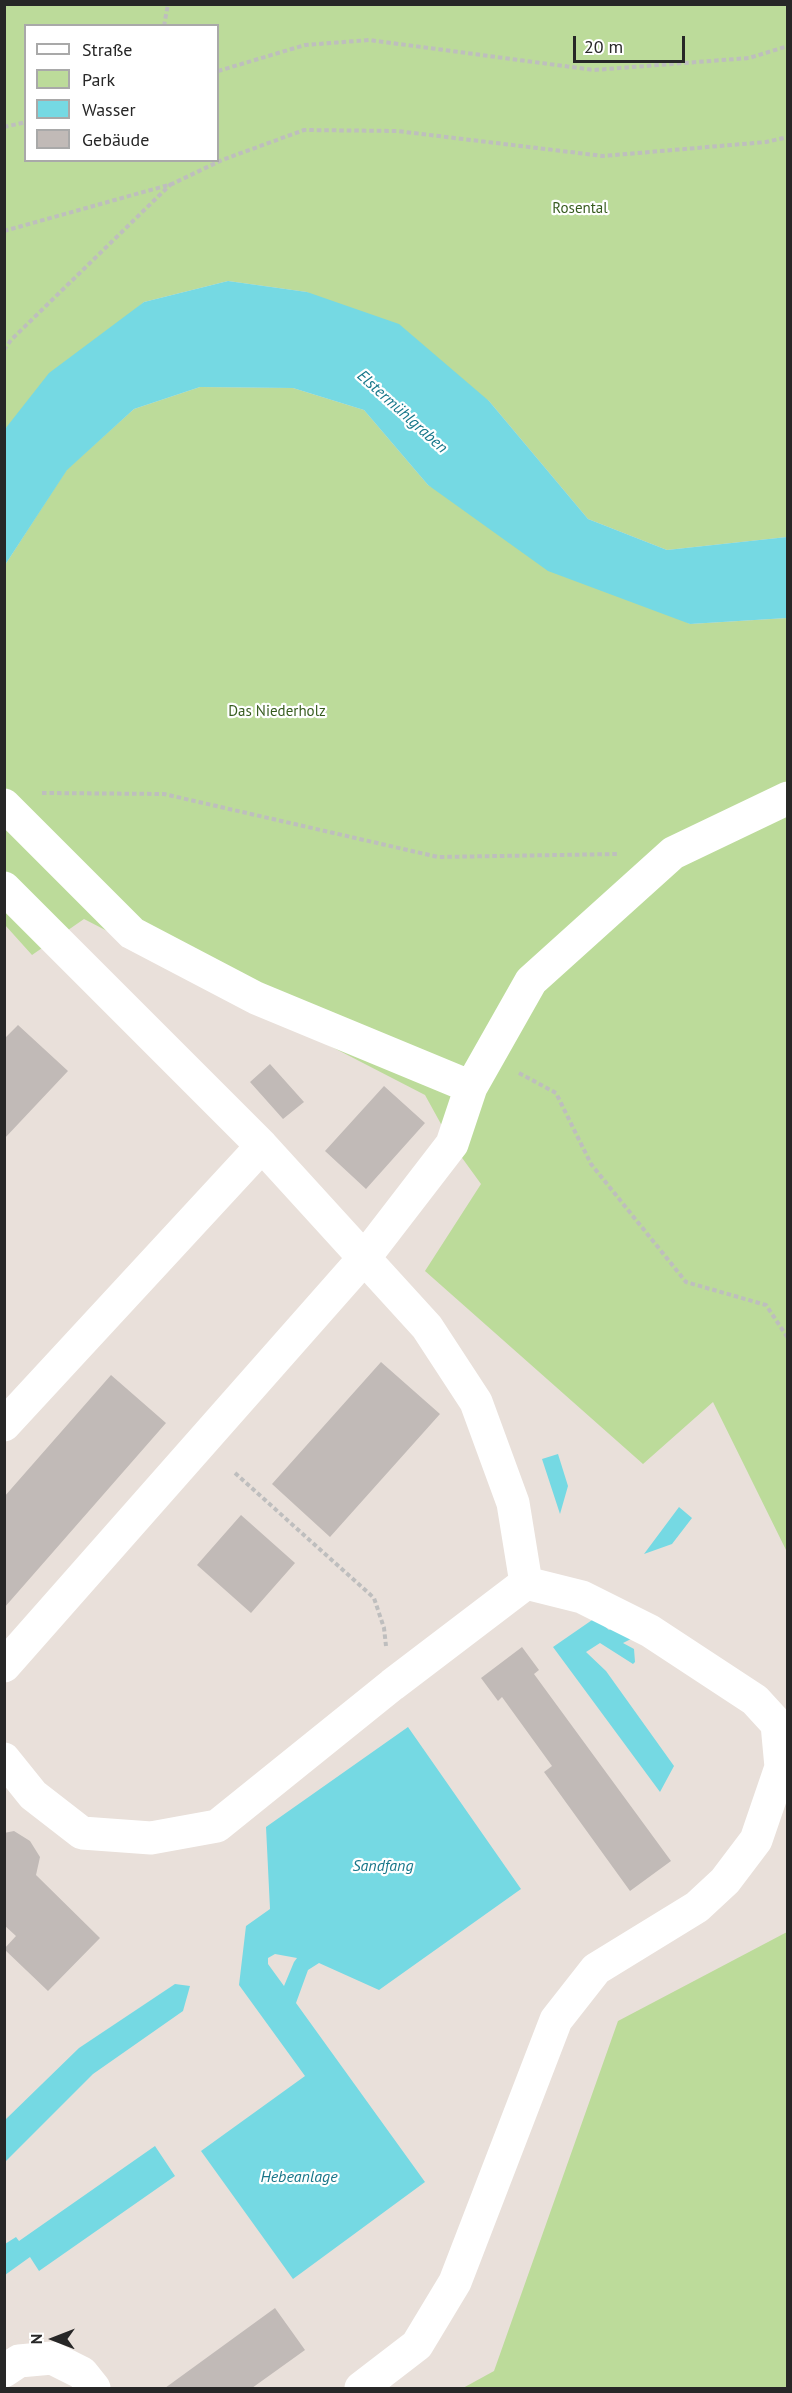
<!DOCTYPE html>
<meta charset="utf-8">
<style>
body{margin:0}
#map{position:relative;width:792px;height:2393px;overflow:hidden;background:#e9e0da;font-family:"PT Sans",sans-serif}
canvas{display:block}
.frame{position:absolute;inset:0;border:6px solid #272727;pointer-events:none}
.legend{position:absolute;left:24px;top:24px;width:195px;height:138px;box-sizing:border-box;background:#fff;border:2px solid #a9a9a9;margin:0;padding:8px 10px;list-style:none;font-size:18px;color:#272727}
.legend li{display:flex;align-items:center;gap:12px;height:30px}
.legend b{width:30px;border:2px solid #a9a9a9}
.north{position:absolute;left:24px;top:2309px;width:60px;height:60px;-webkit-text-stroke:4px #fff;paint-order:stroke;rotate:270deg;font-size:16px;font-weight:700;line-height:24px;text-align:center;color:#272727}
.north::after{content:'';display:block;margin:auto;width:21px;height:27px;background:#272727;clip-path:polygon(50% 0,100% 100%,50% 72%,0 100%)}
.scale{position:absolute;left:573px;top:36px;width:112px;height:27px;box-sizing:border-box;border:3px solid #272727;border-top:0;padding-left:8px;font-size:18px;line-height:21px;white-space:nowrap;color:#272727;-webkit-text-stroke:4px #fff;paint-order:stroke}
</style>
<div id="map">
<canvas width="792" height="2393"></canvas>
<div class="frame"></div>
<ul class="legend">
<li><b style="height:8px;background:#fff"></b>Straße</li>
<li><b style="height:16px;background:#bcdb9a"></b>Park</li>
<li><b style="height:16px;background:#75d9e3"></b>Wasser</li>
<li><b style="height:16px;background:#c1bab7"></b>Gebäude</li>
</ul>
<div class="north">N</div>
<div class="scale">20 m</div>
</div>
<script>
const ctx = document.querySelector('canvas').getContext('2d');
ctx.lineJoin = 'round';
function fillPath(path, color) { ctx.fillStyle = color; ctx.fill(path, 'evenodd'); }
const toPath = rows => new Path2D(rows.map(r => 'M' + r).join(''));
function strokePath(path, color, width, dash) { ctx.strokeStyle = color; ctx.lineWidth = width; ctx.lineCap = dash ? 'butt' : 'round'; ctx.setLineDash(dash || []); ctx.stroke(path); }
function drawText(font, color, halo, rows, align = 'center') {
  ctx.font = font + ' "PT Sans",sans-serif'; ctx.lineWidth = 4.5; ctx.setLineDash([]); ctx.textBaseline = 'middle'; ctx.strokeStyle = halo; ctx.fillStyle = color; for (const [text, x, y, turn = 0] of rows) {
    ctx.save(); ctx.translate(x, y); ctx.rotate((+turn || 0) * Math.PI / 180); ctx.textAlign = isNaN(turn) ? turn : align; if (halo) ctx.strokeText(text, 0, 0); ctx.fillText(text, 0, 0); ctx.restore();
  }
}
fillPath(toPath([
 [5,5,787,5,787,537,667,550,588,519,489,401,307,292,228,281,144,302,5,429],
 [26,26,218,26,218,160,26,160],
 [200,387,293,388,364,410,428,485,690,624,787,618,787,1552,713,1402,643,1464,425,1271,481,1184,452,1144,425,1095,84,919,32,955,5,925,5,565,67,469,134,409],
 [787,1932,787,2388,463,2388,494,2371,618,2021]
]), '#bcdb9a');
fillPath(toPath([
 [228,281,307,292,399,324,489,401,588,519,667,550,787,537,787,618,690,624,548,571,428,485,364,410,293,388,200,387,134,409,67,470,5,565,5,429,49,373,144,302],
 [558,1454,568,1486,560,1514,542,1459],
 [679,1507,692,1518,672,1544,644,1554],
 [595,1618,609,1630,617,1625,631,1639,623,1643,634,1649,635,1662,633,1664,600,1643,586,1652,606,1671,674,1766,660,1792,553,1647],
 [408,1727,521,1889,379,1990,319,1963,308,1970,296,2003,425,2182,293,2279,201,2151,305,2076,239,1985,246,1926,270,1909,266,1827],
 [275,1954,297,1958,294,1962,284,1986,268,1964,268,1958],
 [175,1984,190,1986,183,2011,93,2074,5,2162,5,2120,79,2048],
 [155,2146,175,2176,39,2271,30,2257,5,2275,5,2244,16,2237,19,2241]
]), '#75d9e3');
fillPath(toPath([
 [18,1025,68,1071,4,1139,4,1039],
 [270,1064,304,1102,283,1119,250,1082],
 [384,1086,425,1123,366,1189,325,1151],
 [381,1362,440,1414,330,1537,272,1484],
 [111,1375,166,1423,4,1608,4,1497],
 [241,1515,295,1563,251,1613,197,1565],
 [522,1647,539,1670,534,1674,671,1861,630,1891,544,1772,552,1766,502,1697,498,1701,481,1678],
 [14,1831,30,1841,40,1857,36,1875,100,1938,48,1991,4,1949,16,1936,4,1925,4,1833],
 [275,2308,305,2350,252,2388,165,2388]
]), '#c1bab7');
strokePath(toPath([
 [164,26,168,4],
 [218,71,305,45,369,40,594,70,749,58,788,46],
 [4,127,26,122],
 [4,231,172,184,222,160,304,130,397,131,603,156,766,142,788,137],
 [4,350,11,340,171,184],
 [42,793,164,794,438,857,618,854],
 [519,1073,556,1093,591,1164,686,1282,766,1305,788,1338],
 [235,1473,374,1598,384,1628,386,1646]
]), '#bebebe', 4, [4.5, 3]);
strokePath(toPath([
 [4,805,132,933,256,998,471,1087],
 [4,888,262,1146,427,1327,476,1402,513,1503,526,1583,582,1597,650,1631,755,1700,777,1724,781,1767,756,1840,725,1881,697,1907,596,1969,556,2020,455,2282,417,2345,361,2388],
 [4,1425,262,1146],
 [4,1666,365,1257,452,1144,471,1087,531,981,673,853,788,798],
 [4,1759,33,1795,82,1833,151,1838,217,1826,392,1685,526,1583],
 [4,2371,19,2361,52,2358,82,2373,94,2388]
]), '#fff', 33);
drawText('15px', '#375c1f', '#fff', [
 ["Rosental",580,209],
 ["Das Niederholz",277,712]
]);
drawText('italic 16px', '#18778a', '#fff', [
 ["Elstermühlgraben",402,412,42],
 ["Sandfang",383,1866],
 ["Hebeanlage",299,2177]
]);
</script>
